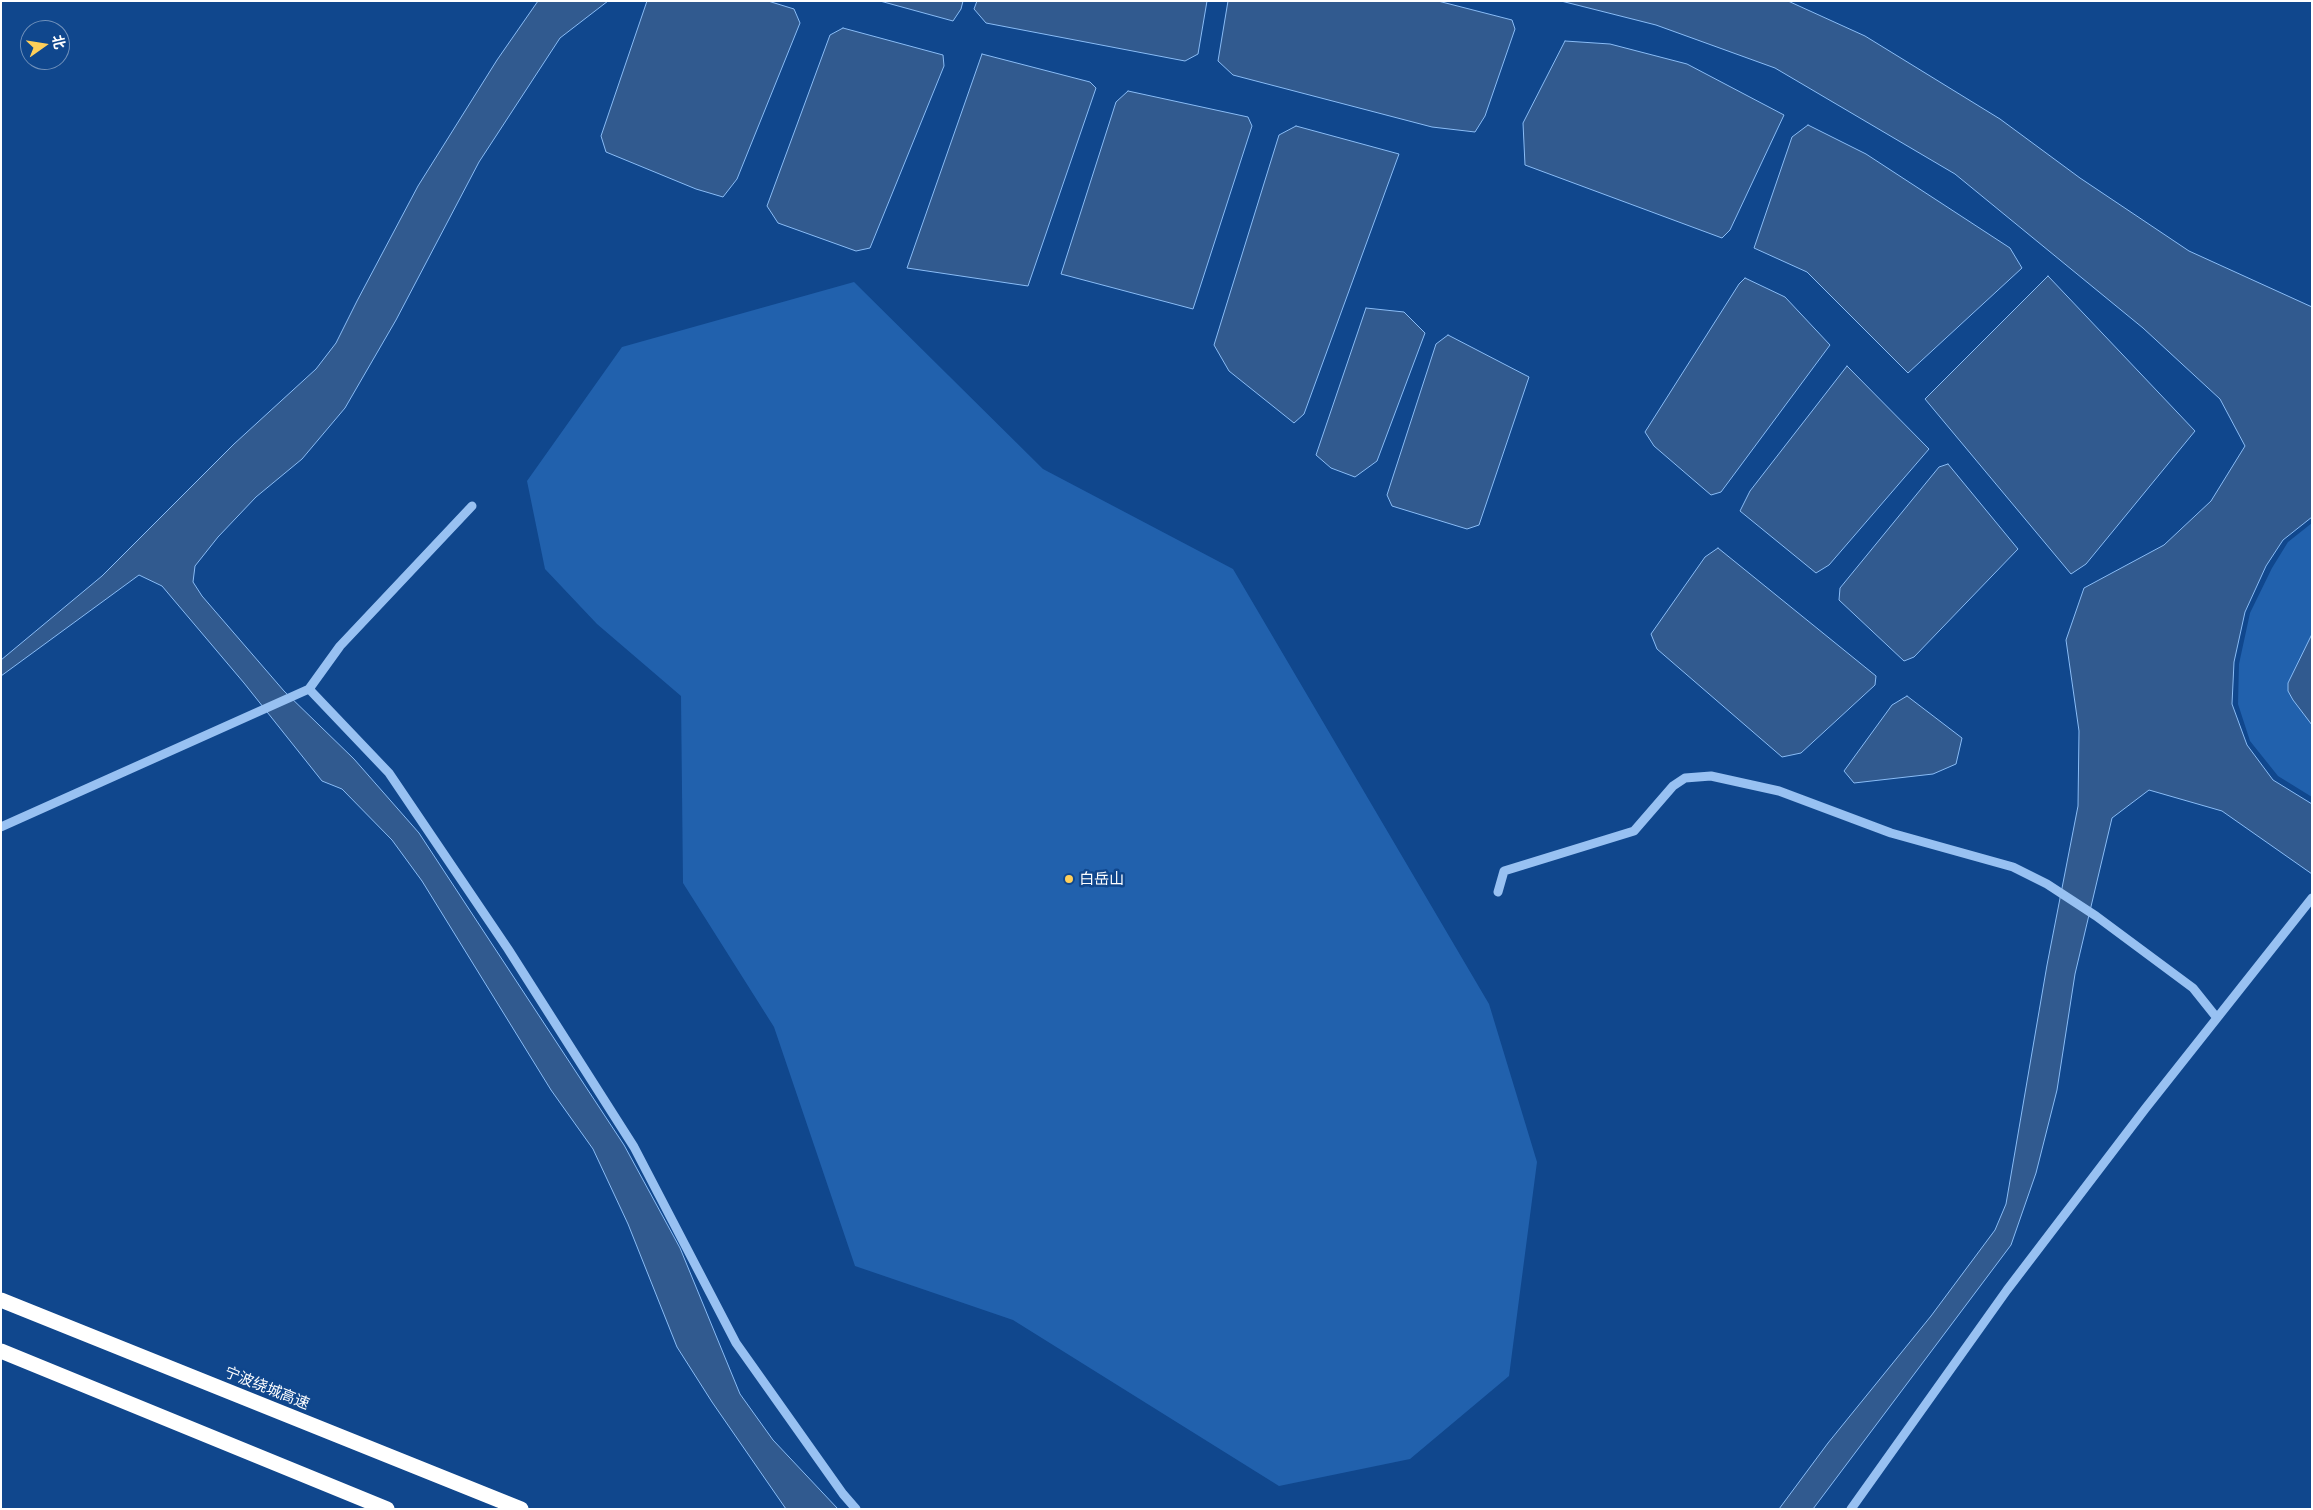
<!DOCTYPE html>
<meta charset="utf-8">
<style>
body{margin:0}
#map{position:relative;width:2313px;height:1510px;overflow:hidden;background:#10478d;font-family:Lato,"Noto Sans SC",sans-serif}
canvas{display:block}
.frame{position:absolute;inset:0;border:2px solid #fff;pointer-events:none}
.north{position:absolute;left:20px;top:20px;width:50px;height:50px;box-sizing:border-box;background:#10478d;border:1px solid #7091bb;border-radius:50%;rotate:77deg;font-size:14px;font-weight:700;line-height:20px;text-align:center;color:#fff}
.north::after{content:'';display:block;margin:auto;width:18px;height:22px;background:#ffcf59;clip-path:polygon(50% 0,100% 100%,50% 72%,0 100%)}
</style>
<div id="map">
<canvas width="2313" height="1510"></canvas>
<div class="frame"></div>
<div class="north">北</div>
</div>
<script>
const ctx = document.querySelector('canvas').getContext('2d');
ctx.lineJoin = 'round';
function fillPath(path, color) { ctx.fillStyle = color; ctx.fill(path, 'evenodd'); }
const toPath = rows => new Path2D(rows.map(r => 'M' + r).join(''));
function strokePath(path, color, width, dash) { ctx.strokeStyle = color; ctx.lineWidth = width; ctx.lineCap = dash ? 'butt' : 'round'; ctx.setLineDash(dash || []); ctx.stroke(path); }
function drawText(font, color, halo, rows, align = 'center') {
  ctx.font = font + ' Lato,"Noto Sans SC",sans-serif'; ctx.lineWidth = 5; ctx.setLineDash([]); ctx.textBaseline = 'middle'; ctx.strokeStyle = halo; ctx.fillStyle = color; for (const [text, x, y, turn = 0] of rows) {
    ctx.save(); ctx.translate(x, y); ctx.rotate((+turn || 0) * Math.PI / 180); ctx.textAlign = isNaN(turn) ? turn : align; if (halo) ctx.strokeText(text, 0, 0); ctx.fillText(text, 0, 0); ctx.restore();
  }
}
fillPath(toPath([
 [854,282,1043,469,1233,569,1489,1004,1537,1162,1509,1376,1410,1459,1279,1486,1013,1320,855,1266,774,1027,683,883,681,696,597,624,545,569,527,481,622,347],
 [2312,523,2312,797,2278,776,2250,741,2238,704,2239,664,2250,613,2272,568,2288,542]
]), '#2161ad');
const water = toPath([
 [538,1,608,1,560,38,479,162,396,320,345,408,302,459,256,497,218,537,195,566,193,582,202,596,284,691,354,759,419,833,624,1145,680,1248,740,1394,773,1440,838,1509,786,1509,712,1402,677,1347,628,1224,593,1149,551,1090,422,881,392,840,342,789,322,781,244,683,162,586,139,575,1,676,1,660,102,576,234,444,316,369,336,343,357,301,418,186,497,60,538,1],
 [647,1,768,1,794,9,800,23,737,179,723,197,696,189,606,152,601,136,647,1],
 [880,1,963,1,961,9,953,21,880,1],
 [977,1,1207,1,1198,54,1185,61,986,23,974,9,977,1],
 [1228,1,1438,1,1512,20,1515,29,1485,116,1475,132,1432,127,1233,75,1218,61,1228,1],
 [1561,1,1788,1,1865,36,2000,119,2080,178,2189,251,2312,307,2312,517,2283,540,2266,566,2245,612,2234,662,2232,704,2247,745,2273,780,2312,804,2312,874,2222,811,2149,790,2112,818,2075,974,2057,1090,2036,1173,2011,1245,1813,1509,1779,1509,1828,1443,1931,1316,1995,1230,2006,1204,2047,965,2078,806,2079,731,2066,640,2084,588,2164,545,2211,501,2245,446,2220,399,2143,328,1955,174,1775,68,1656,25,1561,1],
 [843,28,943,55,944,66,870,248,856,251,778,223,767,206,830,35,843,28],
 [1565,41,1610,44,1687,64,1784,115,1730,230,1722,238,1525,165,1523,123,1565,41],
 [982,54,1090,82,1096,88,1028,286,907,268,982,54],
 [1128,91,1248,117,1252,126,1193,309,1061,274,1116,102,1128,91],
 [1808,125,1866,154,2010,248,2022,268,1908,373,1807,272,1754,248,1792,137,1808,125],
 [1296,126,1399,154,1304,414,1294,423,1229,371,1214,345,1279,135,1296,126],
 [2048,276,2195,431,2086,564,2071,574,1925,399,2048,276],
 [1745,278,1785,297,1830,345,1721,492,1711,495,1654,446,1645,432,1739,284,1745,278],
 [1366,308,1404,312,1425,333,1377,461,1355,477,1331,468,1316,455,1366,308],
 [1448,335,1529,377,1479,525,1467,529,1392,506,1387,495,1436,344,1448,335],
 [1847,366,1929,449,1829,565,1816,573,1740,511,1750,491,1847,366],
 [1948,464,2018,549,1914,657,1904,661,1839,600,1840,588,1939,467,1948,464],
 [1718,548,1876,676,1875,685,1801,753,1782,757,1657,649,1651,634,1705,557,1718,548],
 [2312,634,2312,725,2293,700,2288,691,2288,683,2312,634],
 [1907,696,1962,738,1956,764,1933,774,1854,783,1844,771,1892,705,1907,696]
]);
fillPath(water, '#315a8f');
strokePath(water, '#89bcf6', 1);
strokePath(toPath([
 [309,689,389,773,508,949,634,1147,736,1343,843,1494,856,1509],
 [1,827,309,689,340,646,472,506],
 [1498,892,1504,871,1634,831,1673,786,1685,778,1711,776,1779,791,1891,833,2013,867,2047,884,2096,916,2193,988,2217,1018],
 [1851,1509,2007,1290,2145,1109,2312,898]
]), '#98c1f2', 9);
strokePath(toPath([
 [1,1300,521,1509],
 [1,1351,387,1509]
]), '#fff', 15);
for (const [x, y, r, color] of [
 [1069,879,5,"#ffcf59"]
]) { const dot = new Path2D(); dot.arc(x, y, r, 0, 2 * Math.PI); ctx.fillStyle = color; ctx.fill(dot); strokePath(dot, '#10478d', 2); }
drawText('15px', '#fff', '#10478d', [
 ["白岳山",1079,879]
], 'left');
drawText('15px', '#fff', '#10478d', [
 ["宁波绕城高速",267,1388,22]
]);
</script>
